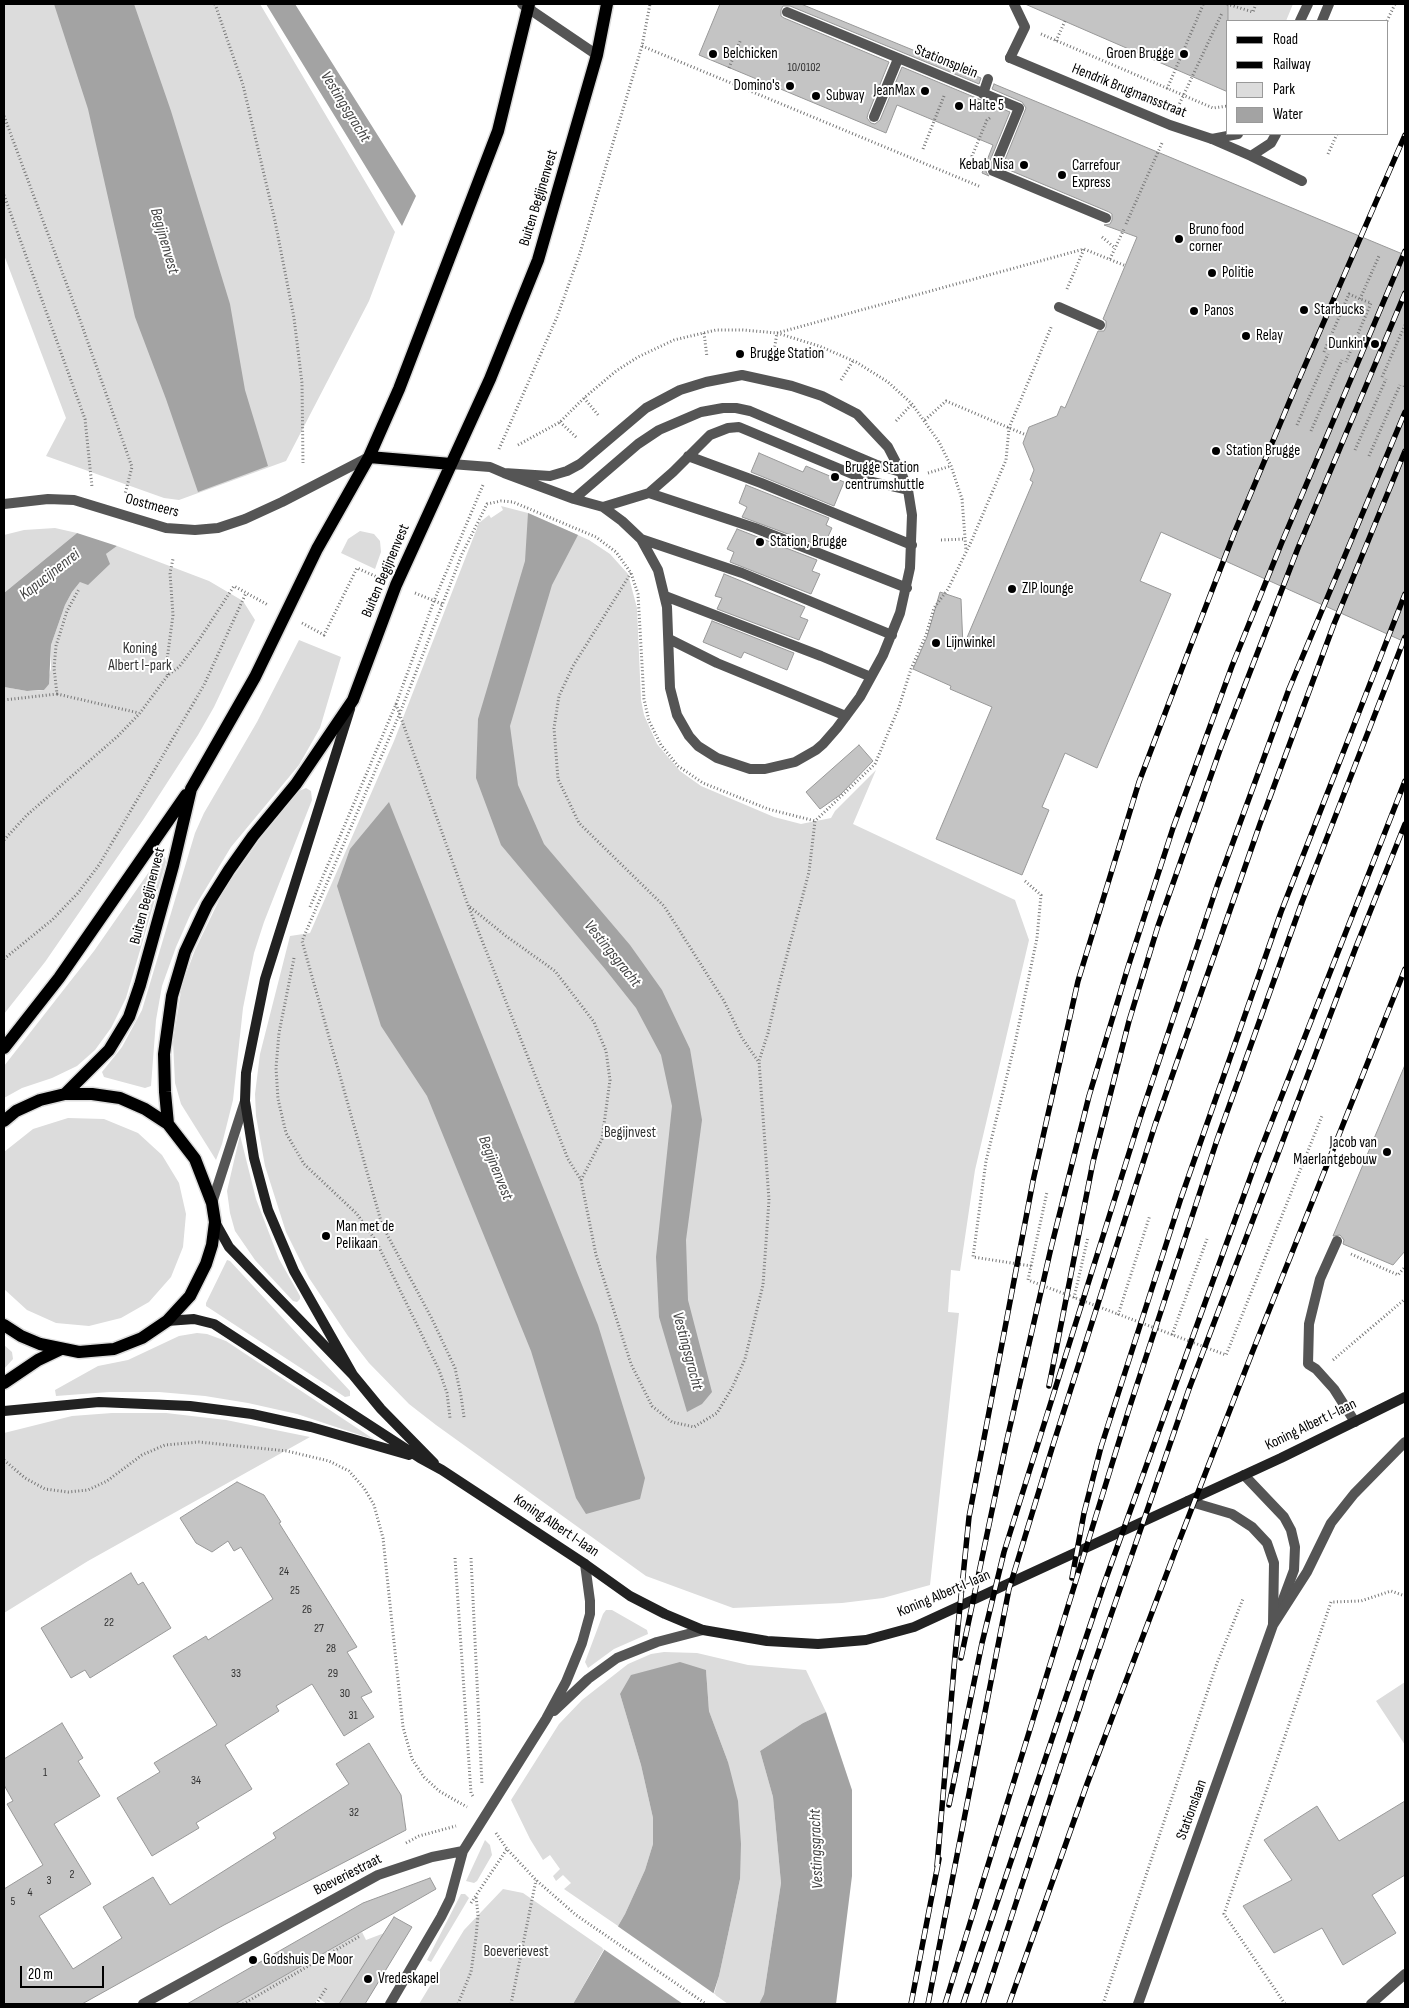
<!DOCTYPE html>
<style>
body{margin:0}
#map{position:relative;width:1409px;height:2008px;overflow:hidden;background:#fff;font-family:"Sofia Sans Condensed",sans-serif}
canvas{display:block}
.frame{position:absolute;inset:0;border:5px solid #000;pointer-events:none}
.legend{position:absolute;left:1226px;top:20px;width:162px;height:115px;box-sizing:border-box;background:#fff;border:1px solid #999;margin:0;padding:6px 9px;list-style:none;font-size:15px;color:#000}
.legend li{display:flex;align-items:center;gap:10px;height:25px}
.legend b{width:25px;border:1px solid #999}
.scale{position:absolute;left:20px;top:1966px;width:84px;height:22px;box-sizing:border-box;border:2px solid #000;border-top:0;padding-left:6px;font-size:15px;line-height:18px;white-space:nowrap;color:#000;-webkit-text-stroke:4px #fff;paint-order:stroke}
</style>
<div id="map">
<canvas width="1409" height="2008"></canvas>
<div class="frame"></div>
<ul class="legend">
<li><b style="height:6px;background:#000"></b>Road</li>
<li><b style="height:6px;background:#000"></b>Railway</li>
<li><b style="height:14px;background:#dcdcdc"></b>Park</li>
<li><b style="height:14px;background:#a3a3a3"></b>Water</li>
</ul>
<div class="scale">20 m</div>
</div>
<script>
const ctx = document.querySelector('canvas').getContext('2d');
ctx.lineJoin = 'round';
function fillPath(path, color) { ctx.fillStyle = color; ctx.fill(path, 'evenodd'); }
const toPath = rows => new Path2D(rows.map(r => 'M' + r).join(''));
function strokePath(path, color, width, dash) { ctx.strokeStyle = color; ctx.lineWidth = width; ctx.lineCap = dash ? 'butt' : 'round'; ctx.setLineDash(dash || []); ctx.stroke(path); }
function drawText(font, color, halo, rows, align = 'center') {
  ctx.font = font + ' "Sofia Sans Condensed",sans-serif'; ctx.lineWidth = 4; ctx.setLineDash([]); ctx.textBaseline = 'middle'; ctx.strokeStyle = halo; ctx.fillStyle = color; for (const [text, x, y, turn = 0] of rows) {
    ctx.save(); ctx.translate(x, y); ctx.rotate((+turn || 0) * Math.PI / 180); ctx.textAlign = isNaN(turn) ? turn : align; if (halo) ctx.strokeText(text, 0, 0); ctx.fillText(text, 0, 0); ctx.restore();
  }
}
fillPath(toPath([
 [4,4,260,4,395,232,369,301,286,461,179,500,164,498,46,456,66,418,4,255],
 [1186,4,1293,4,1286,21,1228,22],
 [501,506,528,513,589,540,610,554,628,574,637,608,641,700,644,715,657,744,680,771,701,786,774,817,801,824,831,818,835,811,876,770,853,824,1015,900,1029,940,975,1170,960,1271,951,1270,948,1312,959,1313,930,1585,883,1598,842,1603,733,1608,646,1576,436,1425,409,1404,369,1363,348,1336,309,1278,286,1232,265,1166,256,1116,255,1094,260,1054,290,936,310,933,394,741,479,523,489,515,491,518,503,510],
 [55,528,77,533,4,593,4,535,24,530],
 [360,531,374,534,380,541,381,552,375,569,341,553,348,539],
 [117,546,209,581,243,601,255,620,214,707,198,735,143,820,45,962,4,1014,4,687,27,691,44,690,51,669,51,645,65,605,72,592,80,582,106,554],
 [299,640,341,657,320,728,299,765,231,847,191,913,176,947,162,986,156,1020,151,1086,145,1088,104,1077,102,1072,122,1047,142,1010,195,833,204,813,257,722],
 [306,788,311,791,312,800,264,922,254,953,243,1008,233,1100,222,1144,216,1160,181,1104,175,1083,173,1041,182,985,195,950,224,890,260,839,299,791],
 [160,856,165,857,166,862,126,998,111,1028,95,1050,77,1066,52,1078,22,1088,4,1098,4,1066,94,951],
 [68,1118,104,1119,138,1133,162,1155,179,1183,186,1214,183,1247,171,1277,149,1302,121,1318,89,1326,56,1323,27,1310,4,1289,4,1152,33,1129],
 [240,1135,256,1199,279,1259,300,1296,300,1299,297,1302,293,1301,255,1260,235,1231,230,1213,227,1191],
 [227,1260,230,1261,350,1391,350,1396,345,1397,206,1306,206,1303],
 [197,1333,207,1334,226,1341,375,1440,297,1414,248,1403,205,1396,159,1392,109,1392,56,1396,55,1390,98,1366,128,1360,179,1336],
 [4,1345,12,1352,13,1359,4,1369],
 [112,1413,166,1413,226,1420,310,1437,88,1561,4,1613,4,1433,72,1416],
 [606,1610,612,1610,647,1630,648,1634,614,1649,588,1668,585,1662,603,1614],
 [664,1652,697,1653,748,1665,806,1670,826,1712,803,1723,760,1751,773,1797,781,1883,764,1994,759,2004,728,2004,714,1994,719,1976,740,1879,728,1762,709,1711,706,1670,620,1694,641,1765,653,1818,653,1844,645,1870,625,1914,618,1926,564,1889,571,1883,563,1875,556,1881,553,1876,560,1869,550,1855,543,1860,530,1839,511,1800,559,1724,582,1700,628,1664,651,1654],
 [1405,1682,1405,1745,1376,1701],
 [485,1840,490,1845,492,1855,477,1881,474,1883,466,1881],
 [503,1889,523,1893,604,1949,573,2004,419,2004,464,1930],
 [461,1894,465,1894,469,1898,431,1962,427,1960],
 [362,1932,366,1940,387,1932,396,1953,365,2004,327,2004,318,1998,314,2004,235,2004]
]), '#dcdcdc');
fillPath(toPath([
 [54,4,134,4,171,111,230,304,245,390,268,466,198,492,166,399,135,317,88,109],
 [266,4,295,4,416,196,402,226],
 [528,513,578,535,552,585,510,726,518,785,544,844,630,945,662,990,690,1049,702,1120,686,1240,688,1300,712,1392,702,1404,687,1412,659,1317,656,1257,672,1106,661,1055,636,1008,605,969,501,845,476,778,478,719,525,561],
 [77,533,117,546,106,554,110,564,88,585,80,582,72,592,65,605,51,645,49,684,44,690,39,690,27,691,4,687,4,593],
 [389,802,598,1325,645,1478,640,1499,586,1514,576,1498,531,1351,427,1096,381,1026,337,886,350,849],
 [680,1662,706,1670,709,1711,728,1762,738,1801,741,1844,740,1879,719,1976,710,2004,573,2004,625,1914,645,1870,653,1844,653,1818,641,1765,620,1694,631,1675],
 [826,1712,852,1790,852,1876,836,2004,759,2004,764,1994,781,1883,773,1797,760,1751,803,1723]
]), '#a3a3a3');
fillPath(toPath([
 [616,1925,716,1995,712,2004,683,2004,602,1948]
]), '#fff');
const building = toPath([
 [720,4,801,4,981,78,979,84,790,6,783,6,781,10,781,16,784,18,889,62,868,114,867,118,871,123,875,124,880,120,902,67,1010,112,987,168,986,172,989,176,982,173,993,145,897,105,886,133,699,55,720,4],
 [1025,4,1228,4,1228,92,1101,37,1025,4],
 [994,84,1405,255,1405,642,1161,532,1140,581,1171,594,1097,768,1065,753,1042,807,1049,810,1022,875,936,839,992,707,950,689,951,686,913,669,927,637,940,592,961,599,963,647,1033,482,1030,480,1034,470,1023,443,1029,427,1057,416,1061,406,1065,408,1098,331,1104,331,1106,327,1106,321,1103,319,1137,237,1104,225,1110,224,1112,220,1112,214,1109,212,1002,167,1026,108,1022,102,992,89,994,84],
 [759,453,803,472,806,466,844,482,834,506,751,472,759,453],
 [746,485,829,518,826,525,832,528,823,547,742,517,747,507,739,503,746,485],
 [737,529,817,560,812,571,820,574,811,594,730,562,734,552,727,549,737,529],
 [724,574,805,607,800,617,808,620,799,640,717,609,722,598,715,596,724,574],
 [712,621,794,653,787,670,744,652,741,658,703,642,712,621],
 [859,745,873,761,840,795,820,809,806,792,859,745],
 [1405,1065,1405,1251,1393,1265,1343,1244,1344,1240,1340,1235,1333,1236,1405,1065],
 [237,1482,264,1495,281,1522,279,1523,357,1647,347,1652,372,1692,361,1697,374,1717,344,1736,312,1684,276,1706,279,1711,225,1745,252,1789,196,1823,199,1828,152,1856,117,1798,160,1772,154,1763,217,1725,173,1656,206,1636,208,1640,273,1599,241,1547,234,1551,228,1541,212,1552,196,1543,180,1518,237,1482],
 [131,1573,138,1585,143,1582,171,1628,90,1678,85,1670,71,1678,41,1628,131,1573],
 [62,1723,83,1758,78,1761,100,1796,54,1824,91,1884,39,1916,73,1969,122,1938,103,1907,153,1877,170,1905,276,1838,273,1833,349,1784,336,1764,369,1743,401,1795,406,1830,224,1925,82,2004,4,2004,4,1889,43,1865,7,1804,13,1801,4,1785,4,1759,62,1723],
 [1405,1801,1405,1875,1372,1895,1396,1933,1343,1965,1322,1928,1274,1953,1243,1906,1292,1880,1264,1840,1317,1806,1339,1841,1405,1801],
 [430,1878,436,1889,235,2004,187,2004,363,1903,430,1878],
 [394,1917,412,1927,365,2004,339,2004,394,1917]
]);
fillPath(building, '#c4c4c4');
strokePath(building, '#999', 1);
const primary = toPath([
 [369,457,451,464],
 [4,1048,59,978,186,795],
 [65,1094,109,1050,129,1017,140,985,173,866,191,789,255,677,317,549,369,457,399,389,498,131,529,4],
 [4,1121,16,1111,40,1100,65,1094,92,1094,120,1098,145,1109,168,1124,195,1159,212,1203,215,1222,212,1245,206,1264,190,1296,167,1321,142,1338,114,1349,79,1352,40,1344,21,1336,4,1325],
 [168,1124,165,1092,164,1054,172,996,185,952,207,905,229,870,253,836,296,784,353,700,396,585,490,379,538,260,597,55,607,4],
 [4,1383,38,1360,61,1349]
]);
strokePath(primary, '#dbdbdb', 15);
strokePath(toPath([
 [215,4,243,85,275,221,294,318,302,383,303,463],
 [1227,4,1253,12,1256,4],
 [1387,21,1395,4],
 [1041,34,1213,108,1228,106],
 [1056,41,1065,21],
 [642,46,981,187],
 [729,68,741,39],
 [1167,89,1203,5],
 [1178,107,1222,13],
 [4,116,80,320,132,467,125,494],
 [923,149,944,96],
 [1328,154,1337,134],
 [975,162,973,164,972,156,987,120,991,117],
 [4,195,85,419,92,487],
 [1126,224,1162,143],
 [1102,237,1115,248],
 [1110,259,1124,229],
 [1067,289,1084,249],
 [1360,299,1379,256],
 [704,333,707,357],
 [777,333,1084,249,1126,266],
 [1324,352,1349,294,1360,299,1371,303,1346,362],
 [773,357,777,333],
 [1382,377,1405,325],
 [841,380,853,361],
 [1404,387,1405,384],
 [584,398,599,416],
 [925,420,946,401,1026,435],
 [896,421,912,404],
 [560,422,577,438],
 [1297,425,1328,354],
 [1311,431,1342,360],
 [518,445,560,422,584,398,616,371,638,357,674,340,716,330,743,330,777,333,819,346,856,362,888,382,912,404,939,442,951,466,962,499,966,551],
 [499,449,557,317,580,253,642,46,650,4],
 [1355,450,1386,379],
 [1369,456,1400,385],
 [928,473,951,466],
 [941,540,965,539],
 [631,573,573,666,559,696,554,728,558,779,579,823,664,906,724,1001,742,1038,758,1061],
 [415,593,442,604],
 [302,623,324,635,357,568,377,577],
 [168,675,167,660,173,615,170,573,173,559],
 [57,694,139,713],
 [4,700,57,694,54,668,56,646,67,611,79,589],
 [396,704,468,905,568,1159,581,1180,596,1255,631,1364,652,1406,672,1422,694,1427,717,1413,732,1388,745,1359,763,1285,769,1200,759,1061,768,1033,779,985,809,872,815,821,875,764,899,707,911,669,926,635,934,608,948,589,971,542,1006,460,1009,428,1052,325],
 [4,840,27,815,118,736,140,713,168,675,179,667,197,643,234,586,268,605],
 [1025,881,1041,895,1037,938,1015,1043,986,1161,973,1257,1031,1266,1028,1280,1226,1355,1322,1116],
 [310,907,396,704,434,601,483,485],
 [470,907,506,936,555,971,594,1022,606,1051,610,1080,602,1139,581,1180],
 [294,958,279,1033,276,1068,278,1099,286,1133,304,1164,357,1214,376,1241,439,1370,447,1393,450,1418],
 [4,959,52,920,78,893,99,865,204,685,246,593],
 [1351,1254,1398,1275,1405,1267],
 [1031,1266,1047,1192],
 [1074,1298,1088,1237],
 [1118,1315,1150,1215],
 [1172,1335,1207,1239],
 [1333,1360,1405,1299],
 [464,1417,461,1396,455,1368,432,1319,382,1225,302,941,400,713,462,554,487,504,501,501,513,502,596,537,616,552,631,573,638,594,644,699,649,721,661,745,678,766,703,783,768,809,815,821],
 [4,1460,25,1478,45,1489,68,1492,88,1490,107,1481,142,1455,165,1445,199,1442,287,1451,329,1461,349,1471,364,1488,374,1505,383,1538,403,1727,412,1759,424,1777,439,1791,467,1807],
 [455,1558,471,1793,474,1798],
 [471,1558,482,1785],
 [496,1833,507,1849,536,1880,576,1915,706,2004],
 [406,1843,419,1836,456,1826],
 [471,1903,507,1849],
 [243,2004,360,1936],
 [316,2004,327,1987],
 [458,2004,471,1972,476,1937,478,1915,476,1896],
 [511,2004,536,1880],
 [1103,2004,1217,1663,1243,1599],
 [1285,2004,1224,1914,1331,1602,1361,1601,1391,1591,1405,1596]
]), '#777', 3, [1, 2.5]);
strokePath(toPath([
 [1322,21,1329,4],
 [1212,139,1251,156,1271,143,1276,134],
 [1251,156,1302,181],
 [688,456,761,483,912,545],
 [451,464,490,467,504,473,574,499,603,507,622,521,641,539,658,570,667,607,670,688,677,715,689,736,698,746,717,758,750,769,765,769,795,762,816,750,823,744,837,728,860,697,883,655,900,613,910,568,912,515,908,490,901,472,888,447,857,414,822,396,792,386,742,375,706,382,680,390,646,408,580,464,567,471,550,476,504,473],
 [649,493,755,528,907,588],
 [574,499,638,444,659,430,701,412,723,408,736,408,750,411,877,465,901,472],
 [603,507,649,493,673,472,710,435,728,428,739,427,869,481,908,490],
 [641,539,742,573,892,635],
 [665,596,821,656,871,677],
 [669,639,717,663,846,716],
 [212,1203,245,1101],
 [1337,1241,1320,1279,1309,1324,1308,1364,1316,1369,1334,1389,1355,1422],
 [1244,1475,1284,1517,1291,1530,1295,1547,1294,1570,1278,1613]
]), '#555', 10);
strokePath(toPath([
 [787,12,1019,108,993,171,1106,218],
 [1010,58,1025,27,1014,4],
 [983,94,988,79],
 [874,117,898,59],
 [1059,307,1100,325],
 [1371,2004,1405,1974]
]), '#555', 10);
strokePath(toPath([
 [522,4,597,55],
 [1300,21,1308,4],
 [1010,58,1170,125,1212,139,1238,134],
 [4,504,48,499,74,500,166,528,195,530,218,528,245,519,282,502,369,457],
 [554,1711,588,1679,617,1658,657,1642,703,1630],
 [143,2004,378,1875,432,1857,463,1851],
 [390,2004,441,1917,450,1899,463,1851,546,1719,566,1682,582,1643,590,1614,590,1601,585,1564]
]), '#555', 10);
strokePath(toPath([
 [1188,1501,1232,1514,1252,1527,1267,1543,1274,1563,1273,1624],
 [1138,2004,1273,1625,1307,1572,1331,1523,1354,1494,1405,1442]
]), '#555', 10);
strokePath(toPath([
 [350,709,265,979,246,1073,245,1101,254,1158,268,1210,294,1271,353,1375],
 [215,1222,229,1247,353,1375,381,1409,434,1463],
 [167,1321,194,1319,214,1324,420,1458,442,1470,585,1564,630,1596,665,1614,703,1630,767,1641,818,1644,866,1640,914,1627,1281,1458,1405,1397],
 [4,1411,99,1402,190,1406,252,1414,311,1427,409,1455]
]), '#222', 10);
strokePath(primary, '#000', 12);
const rail = toPath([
 [1049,1386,1093,1162,1129,1021,1158,926,1221,747,1298,548,1405,293],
 [1072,1578,1084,1513,1101,1447,1181,1198,1281,912,1405,594],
 [961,1658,1006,1444,1051,1248,1089,1096,1128,967,1173,828,1232,666,1282,542,1405,251],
 [949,1805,982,1643,1004,1552,1140,1118,1217,886,1289,689,1405,412],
 [937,1866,955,1656,969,1517,1033,1181,1078,981,1139,782,1189,650,1235,531,1296,386,1405,135],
 [911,2004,939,1859],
 [928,2004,1009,1589,1053,1445,1155,1125,1260,824,1334,624,1405,451],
 [945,2004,1129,1409,1217,1140,1302,902,1405,637],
 [963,2004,1104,1584,1167,1408,1257,1159,1405,781],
 [983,2004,1091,1673,1189,1389,1356,947,1405,824],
 [1009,2004,1087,1784,1176,1549,1252,1353,1405,969]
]);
strokePath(rail, '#000', 5.5);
strokePath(rail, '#fff', 4, [11]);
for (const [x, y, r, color] of [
 [713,54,5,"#000"],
 [1184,54,5,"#000"],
 [790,86,5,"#000"],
 [925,91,5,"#000"],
 [816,96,5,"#000"],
 [959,106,5,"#000"],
 [1024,165,5,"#000"],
 [1062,175,5,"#000"],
 [1179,239,5,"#000"],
 [1212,273,5,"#000"],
 [1304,310,5,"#000"],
 [1194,311,5,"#000"],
 [1246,336,5,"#000"],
 [1375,344,5,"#000"],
 [740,354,5,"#000"],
 [1216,451,5,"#000"],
 [835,477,5,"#000"],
 [760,542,5,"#000"],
 [1012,589,5,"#000"],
 [936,643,5,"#000"],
 [1387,1152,5,"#000"],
 [326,1236,5,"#000"],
 [253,1960,5,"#000"],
 [368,1979,5,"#000"]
]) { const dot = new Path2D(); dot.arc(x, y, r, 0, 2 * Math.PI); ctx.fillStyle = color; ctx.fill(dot); strokePath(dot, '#fff', 2); }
drawText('12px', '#313131', null, [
 ["10/0102",804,68],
 ["24",284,1572],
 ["25",295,1591],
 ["26",307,1610],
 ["22",109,1623],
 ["27",319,1629],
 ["28",331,1649],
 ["33",236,1674],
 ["29",333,1674],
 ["30",345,1694],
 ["31",353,1716],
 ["1",45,1773],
 ["34",196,1781],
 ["32",354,1813],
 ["2",72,1875],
 ["3",49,1881],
 ["4",30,1893],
 ["5",13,1902]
]);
drawText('15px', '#000', '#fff', [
 ["Belchicken",723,54],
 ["Groen Brugge",1174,54,"right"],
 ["Domino's",780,86,"right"],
 ["JeanMax",915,91,"right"],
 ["Subway",826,96],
 ["Halte 5",969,106],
 ["Kebab Nisa",1014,165,"right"],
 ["Carrefour",1072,166],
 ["Express",1072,183],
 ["Bruno food",1189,230],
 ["corner",1189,247],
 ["Politie",1222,273],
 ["Starbucks",1314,310],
 ["Panos",1204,311],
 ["Relay",1256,336],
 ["Dunkin'",1365,344,"right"],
 ["Brugge Station",750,354],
 ["Station Brugge",1226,451],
 ["Brugge Station",845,468],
 ["centrumshuttle",845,485],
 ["Station, Brugge",770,542],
 ["ZIP lounge",1022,589],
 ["Lijnwinkel",946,643],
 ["Jacob van",1377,1143,"right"],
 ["Maerlantgebouw",1377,1160,"right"],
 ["Man met de",336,1227],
 ["Pelikaan",336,1244],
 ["Godshuis De Moor",263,1960],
 ["Vredeskapel",378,1979]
], 'left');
drawText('15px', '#000', '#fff', [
 ["Stationsplein",946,62,22],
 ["Hendrik Brugmansstraat",1129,91,22],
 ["Buiten Begijnenvest",539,198,-73],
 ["Oostmeers",152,506,15],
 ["Buiten Begijnenvest",386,571,-67],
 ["Buiten Begijnenvest",148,896,-75],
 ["Koning Albert I-laan",1311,1425,-26],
 ["Koning Albert I-laan",556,1526,34],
 ["Koning Albert I-laan",944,1594,-23],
 ["Stationslaan",1192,1810,-70],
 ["Boeveriestraat",348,1875,-27]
]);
drawText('15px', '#333', '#fff', [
 ["Koning",140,649],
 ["Albert I-park",140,666],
 ["Begijnvest",630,1133],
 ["Boeverievest",516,1952]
]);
drawText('italic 16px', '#444', '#fff', [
 ["Vestingsgracht",345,107,58],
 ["Begijnenvest",164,241,74],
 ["Kapucijnenrei",50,575,-38],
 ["Vestingsgracht",612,954,51],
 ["Begijnenvest",495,1168,68],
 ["Vestingsgracht",687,1351,75],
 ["Vestingsgracht",817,1849,-92]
]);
</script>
